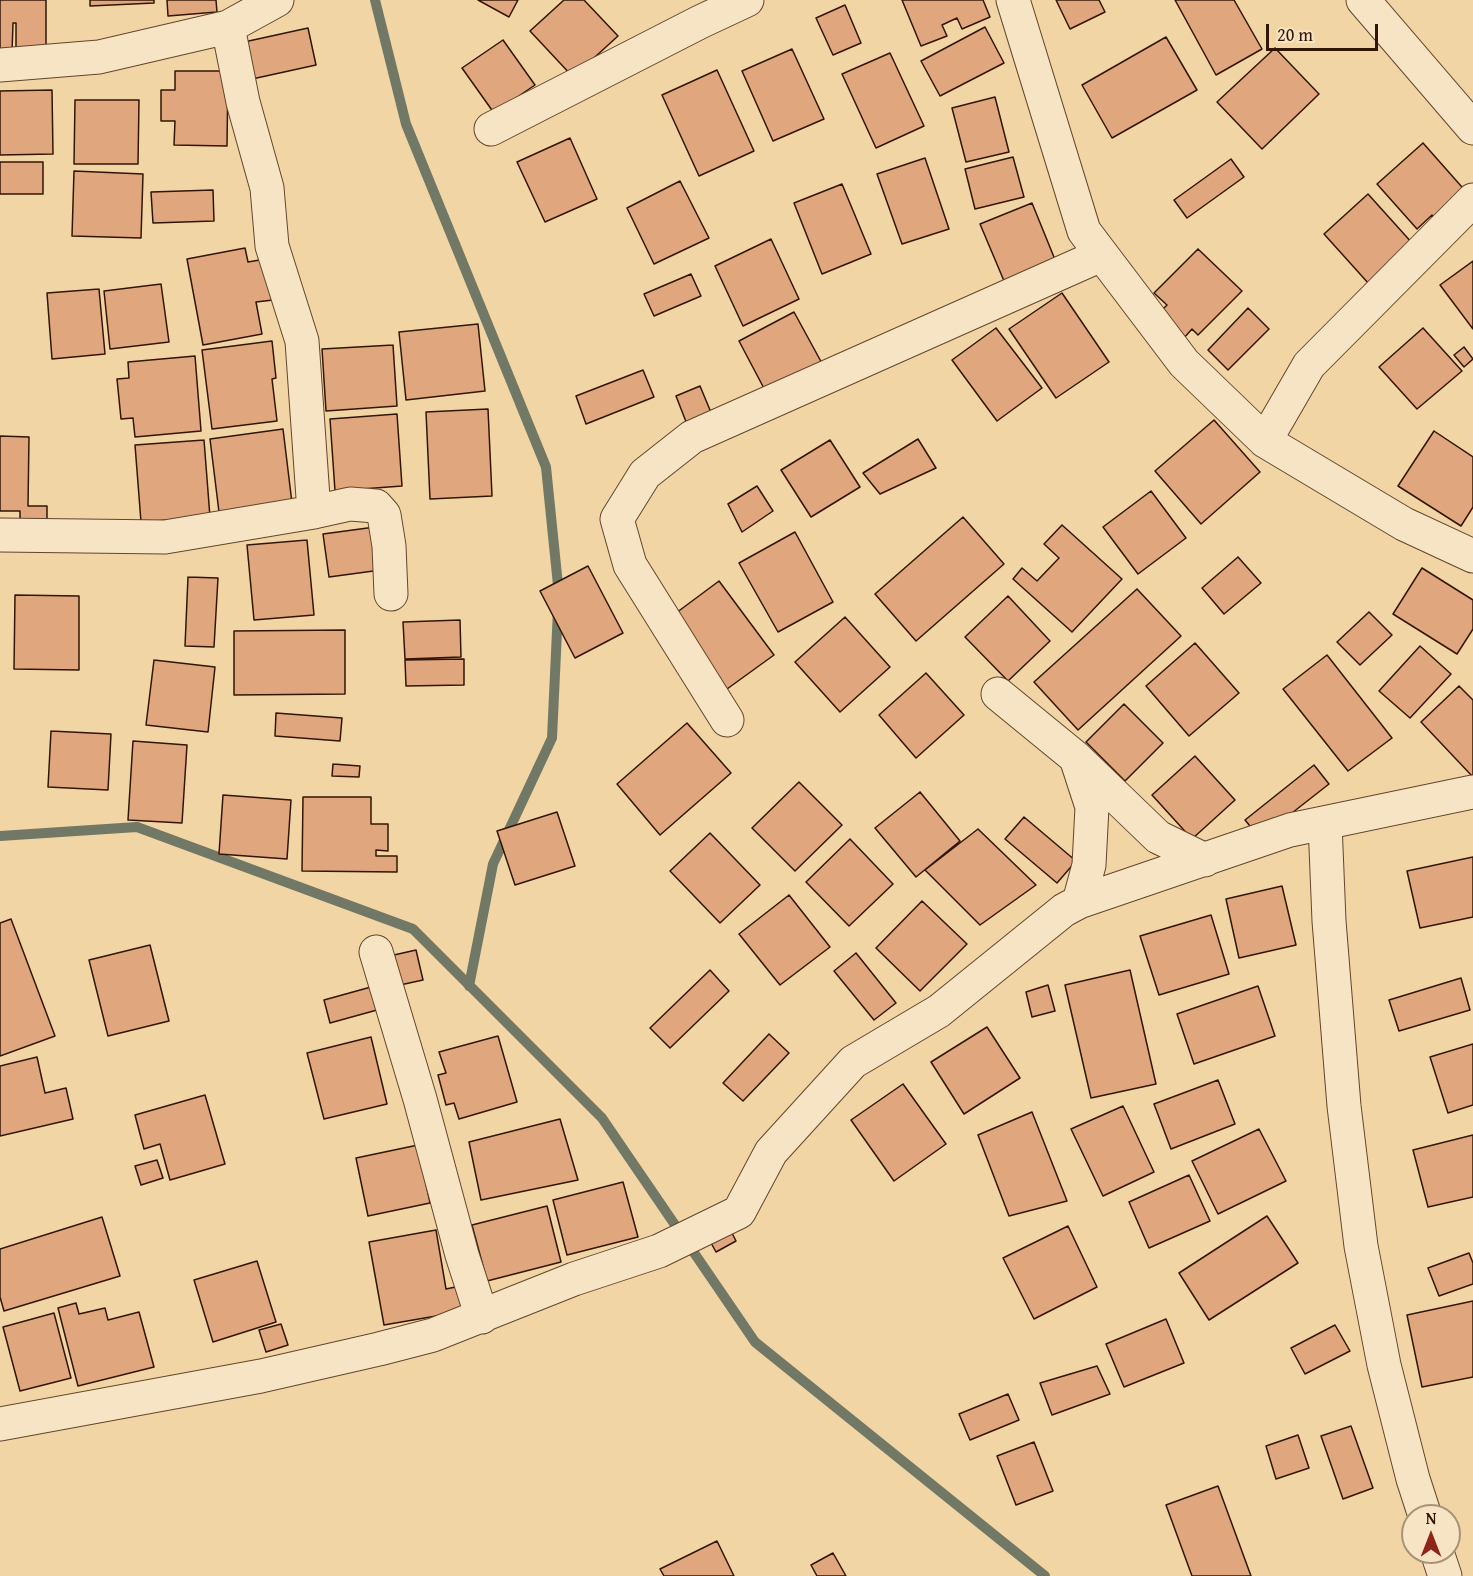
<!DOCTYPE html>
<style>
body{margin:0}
#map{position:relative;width:1473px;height:1576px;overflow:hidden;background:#f2d5a5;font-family:"Gentium Book Plus",serif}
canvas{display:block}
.north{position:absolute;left:1401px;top:1504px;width:60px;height:60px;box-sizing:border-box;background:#f7e4c4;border:2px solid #a89278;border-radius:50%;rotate:0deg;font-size:16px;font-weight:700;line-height:24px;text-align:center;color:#321605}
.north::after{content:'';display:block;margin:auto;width:21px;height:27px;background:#8f2418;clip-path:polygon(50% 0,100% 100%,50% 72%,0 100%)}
.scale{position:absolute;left:1266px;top:24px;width:112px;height:27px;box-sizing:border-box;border:3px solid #321605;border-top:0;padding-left:8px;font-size:18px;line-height:21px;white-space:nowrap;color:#321605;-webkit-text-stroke:4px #f7e4c4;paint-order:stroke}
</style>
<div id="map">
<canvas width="1473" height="1576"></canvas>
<div class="north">N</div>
<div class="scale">20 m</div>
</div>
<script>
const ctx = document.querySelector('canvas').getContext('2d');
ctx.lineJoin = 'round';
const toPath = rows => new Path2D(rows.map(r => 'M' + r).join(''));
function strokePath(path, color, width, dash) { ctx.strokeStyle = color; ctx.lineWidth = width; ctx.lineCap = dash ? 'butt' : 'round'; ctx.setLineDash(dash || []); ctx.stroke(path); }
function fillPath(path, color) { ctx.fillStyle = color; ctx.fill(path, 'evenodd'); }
strokePath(toPath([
 [375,0,406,124,546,467,559,595],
 [0,836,137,827,413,929,602,1118,755,1342,1045,1576],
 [469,986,493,864,552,738,558,610]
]), '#717865', 10);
const building = toPath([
 [0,0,46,0,46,49,16,49,16,23,13,23,12,53,0,53,0,0],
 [90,0,154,0,154,3,90,6,90,0],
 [167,0,216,0,217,12,168,16,167,0],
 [478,0,518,0,509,17,478,0],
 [564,0,584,0,618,36,573,77,530,31,564,0],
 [902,0,983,0,990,17,962,29,957,18,942,25,947,36,921,46,902,0],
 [1056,0,1099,0,1105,12,1070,29,1056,0],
 [1175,0,1234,0,1262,49,1216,75,1175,0],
 [845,5,861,43,833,55,816,18,845,5],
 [985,27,1004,63,940,96,921,61,985,27],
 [308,28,316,65,243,81,235,44,308,28],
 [1166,37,1197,90,1112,138,1082,85,1166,37],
 [503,40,535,85,494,113,462,68,503,40],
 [1275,48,1319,94,1262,149,1217,102,1275,48],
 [792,49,824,119,773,141,742,71,792,49],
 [890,53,924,126,876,148,842,74,890,53],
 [717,70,754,151,699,176,662,95,717,70],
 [175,71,228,71,227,146,174,145,175,121,161,121,161,90,175,90,175,71],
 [52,90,53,154,0,155,0,91,52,90],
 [995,97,1009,152,966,162,952,108,995,97],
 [75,100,139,100,138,164,74,164,75,100],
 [570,138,597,199,545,222,517,162,570,138],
 [1423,143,1469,195,1438,222,1432,215,1417,229,1377,184,1423,143],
 [1013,157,1024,197,975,209,965,169,1013,157],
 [925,158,949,229,902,244,877,174,925,158],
 [1231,159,1244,177,1187,218,1174,200,1231,159],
 [0,162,43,162,43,194,0,194,0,162],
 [74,171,143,174,141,238,72,236,74,171],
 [680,181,709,238,654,264,627,208,680,181],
 [842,184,871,254,822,274,794,203,842,184],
 [213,190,214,221,153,223,151,192,213,190],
 [1368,194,1413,244,1369,284,1324,234,1368,194],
 [1032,203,1058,267,1007,288,980,224,1032,203],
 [771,239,799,299,743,326,715,266,771,239],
 [245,248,248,262,265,259,273,300,256,302,262,334,203,345,187,259,245,248],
 [1198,249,1242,291,1198,335,1192,329,1183,339,1158,314,1167,305,1154,293,1198,249],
 [1473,261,1473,329,1440,285,1473,261],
 [691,274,701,296,654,316,644,294,691,274],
 [161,284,169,342,110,349,104,291,161,284],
 [99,289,105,354,52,359,47,293,99,289],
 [1062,293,1109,362,1056,398,1009,329,1062,293],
 [1248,308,1269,329,1228,370,1208,350,1248,308],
 [794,312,824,367,768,396,739,341,794,312],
 [478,324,485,391,406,400,399,332,478,324],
 [996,328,1042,388,997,421,952,360,996,328],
 [1423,328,1462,371,1417,409,1379,367,1423,328],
 [272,341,276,378,272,379,277,421,212,429,202,350,272,341],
 [393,345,397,406,326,411,322,349,393,345],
 [1464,347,1473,359,1464,367,1454,355,1464,347],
 [195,356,201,431,135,437,133,418,121,419,117,379,129,378,128,362,195,356],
 [643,370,654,397,586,424,576,396,643,370],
 [700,386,715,422,690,432,676,396,700,386],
 [488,409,492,496,430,499,426,412,488,409],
 [397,414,402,486,335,491,330,419,397,414],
 [1214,420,1260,472,1201,524,1155,471,1214,420],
 [283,429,292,503,219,512,210,439,283,429],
 [1434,431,1473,457,1473,507,1461,526,1398,486,1434,431],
 [0,436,29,437,28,506,47,506,47,528,20,528,20,511,0,511,0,436],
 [918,439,936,468,880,494,863,473,918,439],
 [204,440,210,517,141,522,135,445,204,440],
 [830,440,860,487,811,517,781,470,830,440],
 [757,486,773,511,742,532,728,504,757,486],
 [1151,491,1186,538,1138,574,1103,527,1151,491],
 [963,517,1004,564,916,641,875,594,963,517],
 [1062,525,1122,579,1072,632,1013,579,1022,568,1037,581,1059,558,1044,544,1062,525],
 [375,527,381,570,329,577,323,534,375,527],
 [795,532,833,602,778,632,739,563,795,532],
 [307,540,314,615,254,620,247,545,307,540],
 [1238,557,1261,583,1224,614,1202,588,1238,557],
 [588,566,623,633,575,658,540,591,588,566],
 [1422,568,1473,600,1473,629,1457,654,1393,614,1422,568],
 [188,577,218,578,214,647,185,646,188,577],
 [719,581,774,655,727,689,672,616,719,581],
 [1137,589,1181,636,1078,730,1034,682,1137,589],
 [15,595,79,596,79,670,14,669,15,595],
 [1008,596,1050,641,1008,681,965,637,1008,596],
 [1369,612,1392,635,1360,665,1337,642,1369,612],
 [845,617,890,667,840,712,795,662,845,617],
 [460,620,461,657,405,659,403,622,460,620],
 [345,630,345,694,234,695,234,631,345,630],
 [1195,643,1239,693,1189,736,1146,686,1195,643],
 [1420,646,1451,674,1410,718,1379,691,1420,646],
 [1327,655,1392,738,1348,771,1283,689,1327,655],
 [464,659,464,685,406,686,405,660,464,659],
 [154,660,215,667,208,732,146,725,154,660],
 [926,673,964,715,916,758,879,715,926,673],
 [1459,686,1473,700,1473,777,1421,722,1459,686],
 [1124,704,1163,743,1125,781,1086,742,1124,704],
 [276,713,342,718,340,741,275,736,276,713],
 [687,723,731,773,660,835,617,784,687,723],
 [51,731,111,734,108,790,48,787,51,731],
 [133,741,187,745,182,823,128,820,133,741],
 [1195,756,1235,800,1192,839,1152,795,1195,756],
 [333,764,360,766,359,777,332,776,333,764],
 [1314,765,1329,784,1260,838,1245,820,1314,765],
 [799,782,842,825,795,871,752,828,799,782],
 [920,792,960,841,916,877,875,828,920,792],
 [223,795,291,800,287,859,219,854,223,795],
 [303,797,371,797,371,824,388,824,388,851,376,850,376,856,397,856,397,872,302,871,303,797],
 [557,812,575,866,515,885,497,831,557,812],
 [1024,817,1076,861,1057,883,1005,839,1024,817],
 [978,829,1036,885,980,925,925,870,978,829],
 [710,833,760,885,720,923,670,871,710,833],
 [850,839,893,884,849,926,806,882,850,839],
 [1473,857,1473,917,1420,928,1407,871,1473,857],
 [1282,886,1296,945,1239,958,1226,899,1282,886],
 [789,895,830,947,780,985,739,934,789,895],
 [922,901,967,944,920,991,876,948,922,901],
 [1211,915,1229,974,1159,995,1140,936,1211,915],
 [11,919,55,1036,0,1056,0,923,11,919],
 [150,945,169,1021,108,1036,89,960,150,945],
 [416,950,423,980,400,985,394,955,416,950],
 [856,953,896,1003,874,1020,834,971,856,953],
 [710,970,729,991,670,1048,650,1028,710,970],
 [1130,970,1156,1084,1091,1098,1065,985,1130,970],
 [1461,978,1470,1010,1399,1031,1389,1000,1461,978],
 [1048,985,1055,1011,1032,1017,1026,992,1048,985],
 [1258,986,1275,1036,1194,1064,1177,1014,1258,986],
 [371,987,377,1010,330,1023,324,1000,371,987],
 [987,1027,1020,1078,964,1114,931,1062,987,1027],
 [769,1034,789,1053,743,1101,723,1083,769,1034],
 [498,1036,517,1102,459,1119,454,1103,446,1105,438,1075,446,1073,439,1052,498,1036],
 [371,1037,387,1104,324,1119,307,1053,371,1037],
 [1473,1044,1473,1105,1448,1113,1430,1057,1473,1044],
 [37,1057,45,1093,66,1088,73,1119,0,1136,0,1066,37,1057],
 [1218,1080,1235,1124,1171,1149,1154,1104,1218,1080],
 [903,1084,946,1144,894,1181,851,1120,903,1084],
 [205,1095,225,1164,170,1180,160,1144,144,1149,135,1115,205,1095],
 [1123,1106,1154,1172,1103,1196,1071,1129,1123,1106],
 [1032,1112,1067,1201,1009,1216,978,1135,1032,1112],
 [560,1119,578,1180,481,1200,469,1142,560,1119],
 [1259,1129,1286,1181,1218,1214,1192,1161,1259,1129],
 [1473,1135,1473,1197,1428,1207,1413,1150,1473,1135],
 [418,1145,430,1203,368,1216,356,1158,418,1145],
 [157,1160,163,1178,141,1185,135,1166,157,1160],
 [1189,1175,1210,1221,1149,1248,1129,1202,1189,1175],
 [623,1182,638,1237,567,1255,553,1200,623,1182],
 [547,1206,561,1262,487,1281,472,1225,547,1206],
 [1267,1216,1298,1263,1209,1320,1179,1273,1267,1216],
 [102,1217,120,1276,4,1311,0,1297,0,1249,102,1217],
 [726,1221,736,1241,716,1252,705,1232,726,1221],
 [1068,1226,1097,1287,1034,1319,1003,1258,1068,1226],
 [436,1230,446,1289,460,1286,465,1311,384,1325,369,1242,436,1230],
 [1469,1253,1473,1263,1473,1284,1439,1296,1428,1268,1469,1253],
 [257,1261,276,1322,213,1342,194,1280,257,1261],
 [1473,1301,1473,1377,1422,1387,1407,1315,1473,1301],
 [76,1303,79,1314,105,1308,108,1320,139,1312,154,1367,78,1386,58,1308,76,1303],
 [54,1313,71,1378,20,1391,3,1327,54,1313],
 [1166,1319,1184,1363,1124,1387,1106,1344,1166,1319],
 [281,1324,288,1345,266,1352,259,1330,281,1324],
 [1335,1325,1350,1351,1305,1374,1291,1348,1335,1325],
 [1097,1366,1110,1394,1052,1415,1040,1383,1097,1366],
 [1008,1394,1019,1420,970,1440,959,1414,1008,1394],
 [1351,1426,1373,1488,1343,1499,1321,1436,1351,1426],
 [1298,1435,1309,1468,1276,1479,1266,1446,1298,1435],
 [1034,1442,1053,1491,1016,1505,997,1456,1034,1442],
 [1218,1486,1251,1576,1192,1576,1166,1505,1218,1486],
 [717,1541,734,1576,664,1576,660,1569,717,1541],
 [833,1553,846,1576,817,1576,811,1565,833,1553]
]);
fillPath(building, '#e0a67e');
strokePath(building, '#321605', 1.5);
const minor = toPath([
 [1013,0,1084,231,1184,363,1265,441,1404,524,1473,556],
 [1363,0,1473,128],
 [228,27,243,102,267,188,272,246,302,341,314,512],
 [0,65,99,57,228,27,277,0],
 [491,129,700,22,747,0],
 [1265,441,1309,365,1473,200],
 [0,535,165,537,314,512,350,504,376,506,384,515,389,546,391,594],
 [998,694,1075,757,1158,837,1205,860],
 [727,720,630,565,617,519,645,474,692,437,1101,255],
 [1077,761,1092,807,1089,865,1079,902],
 [1325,823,1329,921,1344,1106,1361,1246,1384,1365,1413,1479,1425,1516],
 [376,952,420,1099,462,1255,482,1317],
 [0,1424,261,1376,379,1349,433,1335,574,1279,659,1251,739,1212,771,1152,853,1062,939,1011,1064,910,1079,902,1290,830,1473,792],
 [1437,1552,1445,1576]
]);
strokePath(minor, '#62462d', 35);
strokePath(minor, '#f7e4c4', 33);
</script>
